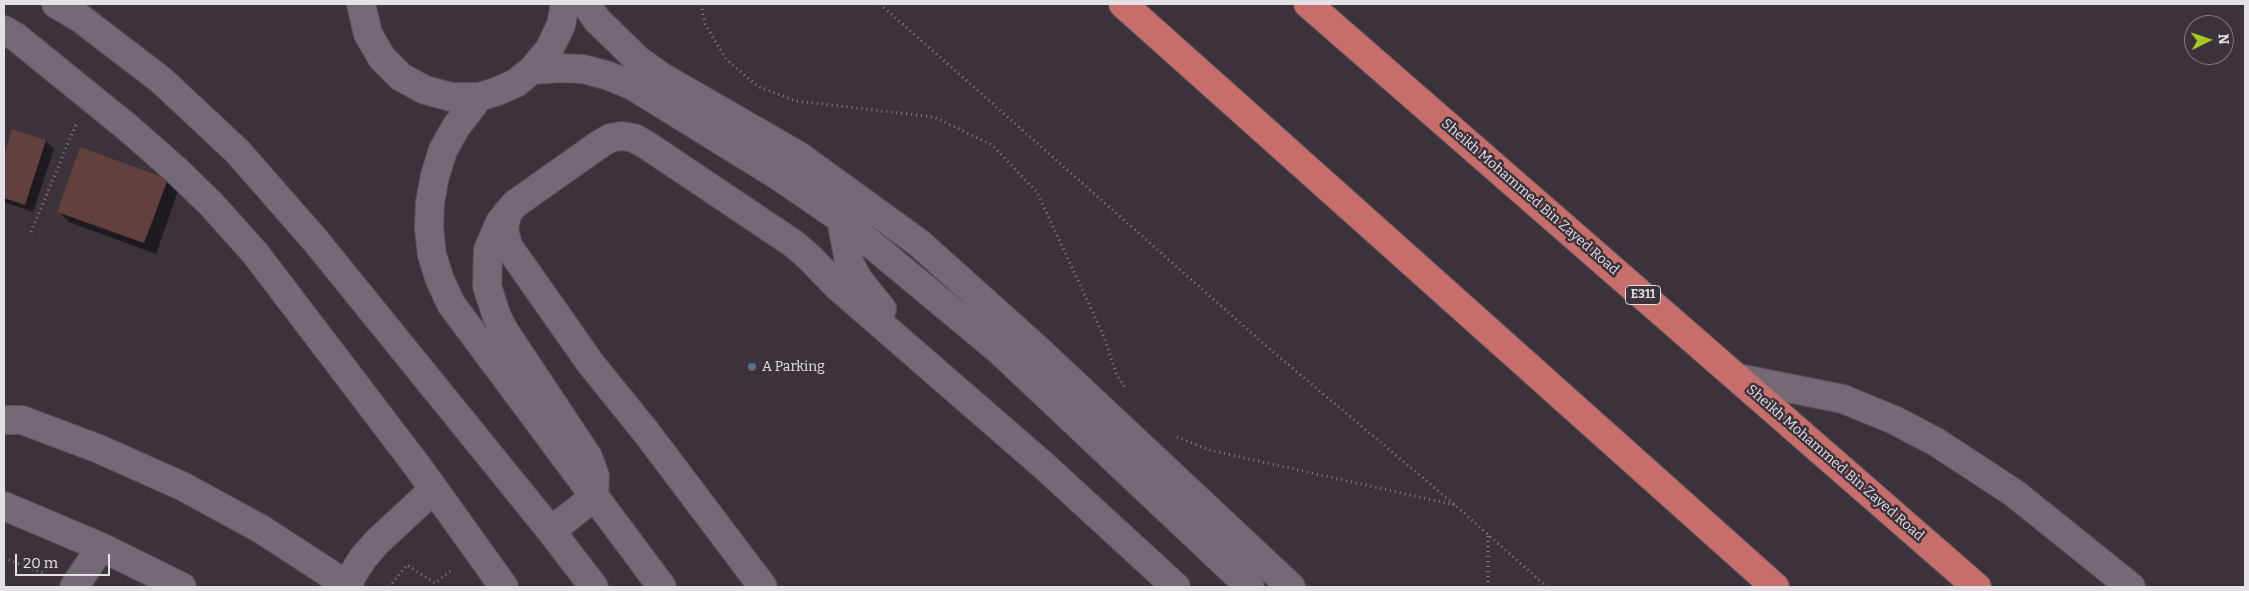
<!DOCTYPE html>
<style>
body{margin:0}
#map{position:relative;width:2249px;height:591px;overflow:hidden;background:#3b323c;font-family:Bitter,serif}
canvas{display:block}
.frame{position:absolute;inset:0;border:5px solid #e5e0e6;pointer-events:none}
.north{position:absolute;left:2184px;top:15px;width:50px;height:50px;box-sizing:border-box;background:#3b323c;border:1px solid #7f7880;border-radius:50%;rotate:86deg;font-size:14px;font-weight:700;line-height:20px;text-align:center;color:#e5e0e6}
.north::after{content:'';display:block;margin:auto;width:18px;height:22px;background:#a7c820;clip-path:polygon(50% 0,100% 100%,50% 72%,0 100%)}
.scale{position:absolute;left:15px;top:554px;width:95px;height:22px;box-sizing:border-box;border:2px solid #e5e0e6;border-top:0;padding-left:6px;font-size:15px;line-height:18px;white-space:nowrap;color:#e5e0e6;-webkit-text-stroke:4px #3b323c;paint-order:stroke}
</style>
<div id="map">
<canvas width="2249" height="591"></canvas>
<div class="frame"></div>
<div class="north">N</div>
<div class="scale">20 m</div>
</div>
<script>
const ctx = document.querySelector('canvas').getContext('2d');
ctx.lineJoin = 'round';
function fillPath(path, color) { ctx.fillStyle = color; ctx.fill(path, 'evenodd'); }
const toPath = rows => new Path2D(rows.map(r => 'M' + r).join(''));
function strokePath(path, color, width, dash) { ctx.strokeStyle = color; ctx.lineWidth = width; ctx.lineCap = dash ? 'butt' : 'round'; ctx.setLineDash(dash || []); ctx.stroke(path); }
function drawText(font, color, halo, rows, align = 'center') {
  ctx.font = font + ' Bitter,serif'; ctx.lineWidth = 5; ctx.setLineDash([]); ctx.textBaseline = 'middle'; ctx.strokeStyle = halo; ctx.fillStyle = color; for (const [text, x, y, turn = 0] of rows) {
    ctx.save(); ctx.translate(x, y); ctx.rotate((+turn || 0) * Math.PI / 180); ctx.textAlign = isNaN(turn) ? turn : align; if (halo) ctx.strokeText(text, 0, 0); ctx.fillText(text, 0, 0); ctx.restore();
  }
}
fillPath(toPath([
 [13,131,46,141,54,149,33,212,4,202,4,160],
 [167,180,178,191,156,254,69,222,58,211]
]), '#0007');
fillPath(toPath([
 [12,129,46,140,25,205,4,198,4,156],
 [80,147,168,179,144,243,57,212]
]), '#61403d');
const minor = toPath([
 [56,4,80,18,161,80,237,151,315,240,551,531,594,587],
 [361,4,368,34,382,58,401,77,425,90,451,97,479,97,498,91,516,83,532,70,549,50,561,25,565,4],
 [586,4,597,20,638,60,662,77,799,156,919,243,1036,348,1291,587],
 [4,30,16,37,127,127,176,170,211,204,255,253,418,467,504,587],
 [532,70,560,68,583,69,609,76,633,86,777,175,841,219,1000,351,1250,587],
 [479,97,456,127,443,150,435,176,430,202,429,228,432,255,440,280,451,304,662,587],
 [507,213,504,230,508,246,591,364,646,432,763,587],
 [841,219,849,262,858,279,882,309],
 [1738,378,1843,399,1894,420,1936,442,2014,493,2131,587],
 [4,420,22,420,99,449,182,486,261,529,350,587],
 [4,506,101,547,182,587],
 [551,531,594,497,595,476,588,457,505,332,497,317,487,286,488,250,500,222,515,204,600,144,610,138,622,136,634,138,645,144,794,244,810,258,838,287,1043,465,1176,587],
 [74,587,101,547],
 [345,587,363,558,377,542,434,489]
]);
const highway = toPath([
 [1123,4,1775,587],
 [1308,4,1977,587]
]);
strokePath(minor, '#59515a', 30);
strokePath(highway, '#59515a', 30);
strokePath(toPath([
 [701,4,705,24,726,59,757,86,796,101,934,117,992,145,1037,192,1104,337,1117,376,1126,388],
 [880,4,1264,344,1455,505,1547,587],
 [31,232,76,124],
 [1177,437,1209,450,1455,505],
 [4,558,43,573,51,558],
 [389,587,407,565,435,583,453,569],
 [1488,587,1488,535]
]), '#867f87', 3, [1, 4]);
strokePath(minor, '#746a76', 28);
strokePath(highway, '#c76e6b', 28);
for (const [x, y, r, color] of [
 [752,367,5,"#5c6f8a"]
]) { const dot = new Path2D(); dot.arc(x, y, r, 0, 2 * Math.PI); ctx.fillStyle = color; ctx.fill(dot); strokePath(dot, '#3b323c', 2); }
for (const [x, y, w] of [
 [1643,295,35]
]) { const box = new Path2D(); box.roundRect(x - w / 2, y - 9.5, w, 19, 4); ctx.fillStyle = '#3b323c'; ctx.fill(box); strokePath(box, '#e5e0e6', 1); }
drawText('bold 12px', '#e5e0e6', null, [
 ["E311",1643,295]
]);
drawText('14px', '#e5e0e6', '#3b323c', [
 ["Sheikh Mohammed Bin Zayed Road",1530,197,41],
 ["Sheikh Mohammed Bin Zayed Road",1835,463,41]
]);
drawText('14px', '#e5e0e6', '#3b323c', [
 ["A Parking",762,367]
], 'left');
</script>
